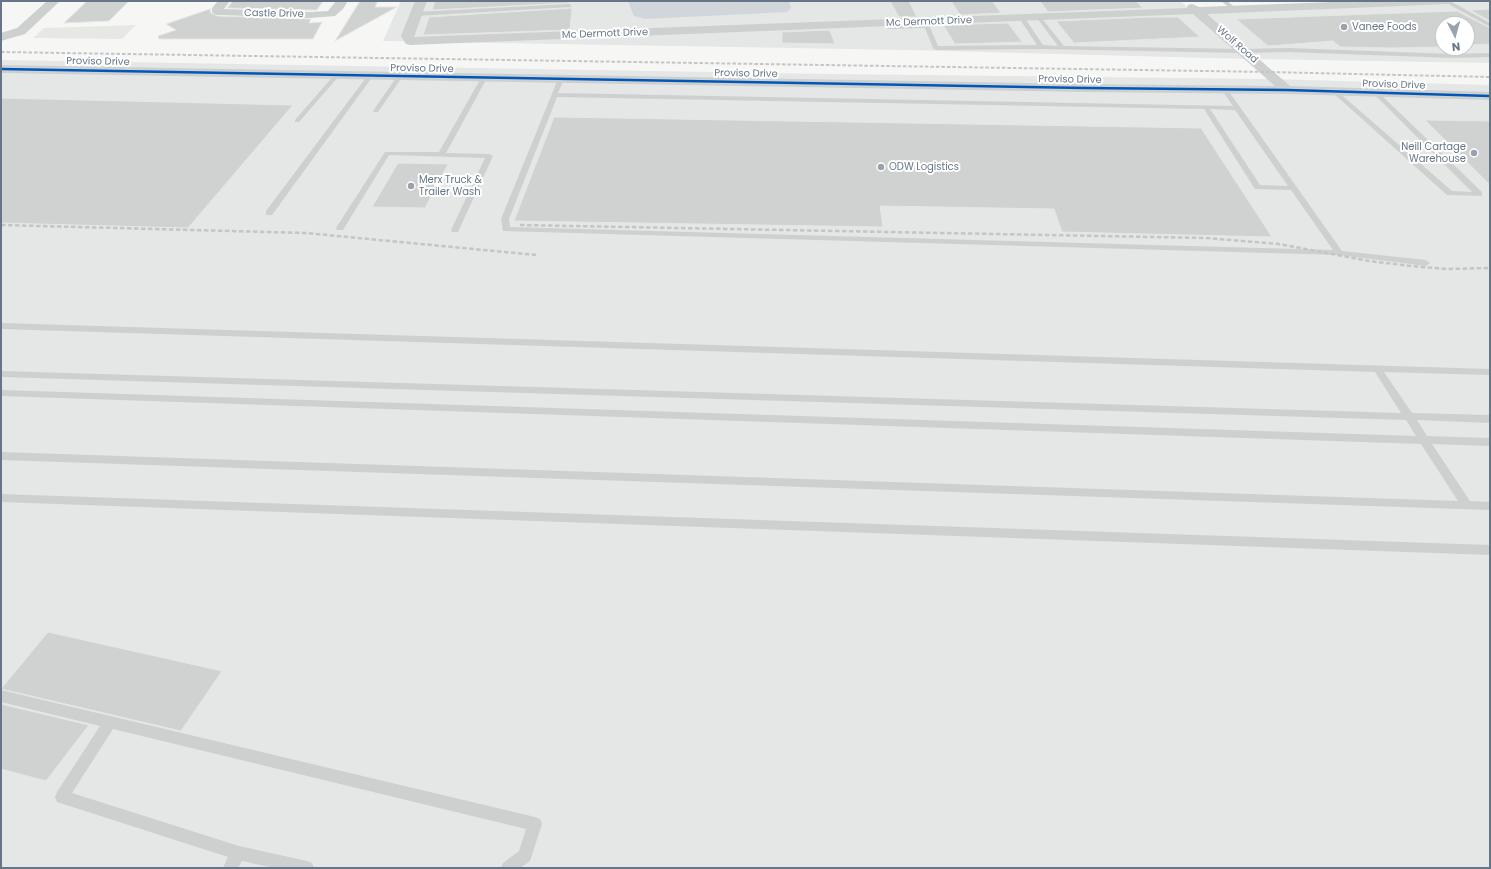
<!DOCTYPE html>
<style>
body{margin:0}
#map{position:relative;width:1491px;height:869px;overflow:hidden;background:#f6f6f5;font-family:Poppins,sans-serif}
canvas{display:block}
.frame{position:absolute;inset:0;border:2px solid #657786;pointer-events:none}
.north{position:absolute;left:1435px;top:16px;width:40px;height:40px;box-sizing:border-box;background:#fff;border:1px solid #c1c9cf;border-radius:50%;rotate:174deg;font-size:11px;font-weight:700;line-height:16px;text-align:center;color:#657786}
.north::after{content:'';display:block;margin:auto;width:14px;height:18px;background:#98a3ad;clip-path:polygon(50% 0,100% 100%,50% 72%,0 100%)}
</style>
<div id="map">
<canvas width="1491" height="869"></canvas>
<div class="frame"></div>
<div class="north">N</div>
</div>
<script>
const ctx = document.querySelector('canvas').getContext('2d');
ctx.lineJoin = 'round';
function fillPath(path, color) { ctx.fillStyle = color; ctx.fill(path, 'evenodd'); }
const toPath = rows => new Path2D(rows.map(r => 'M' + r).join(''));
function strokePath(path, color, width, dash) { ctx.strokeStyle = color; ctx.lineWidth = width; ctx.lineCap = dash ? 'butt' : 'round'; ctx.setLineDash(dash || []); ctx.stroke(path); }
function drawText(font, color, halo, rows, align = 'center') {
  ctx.font = font + ' Poppins,sans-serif'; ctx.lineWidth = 4; ctx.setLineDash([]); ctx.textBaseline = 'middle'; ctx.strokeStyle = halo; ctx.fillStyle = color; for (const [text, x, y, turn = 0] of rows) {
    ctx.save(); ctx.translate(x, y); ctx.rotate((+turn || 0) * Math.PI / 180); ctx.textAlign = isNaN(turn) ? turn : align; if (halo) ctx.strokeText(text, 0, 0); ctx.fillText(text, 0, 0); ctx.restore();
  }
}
fillPath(toPath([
 [401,1,1180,1,1248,59,907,50,383,41],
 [1490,1,1490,63,1257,59,1201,13],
 [1443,24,1467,24,1467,48,1443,48],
 [1,60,831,74,1269,79,1490,85,1490,868,1,868]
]), '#e5e6e6');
fillPath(toPath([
 [136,25,122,39,33,38,44,28]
]), '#e6e9e3');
fillPath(toPath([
 [628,1,789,1,791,8,787,12,645,19,634,16]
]), '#d0d6da');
const building = toPath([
 [87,1,129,1,109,21,64,23,87,1],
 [233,1,323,1,317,10,310,10,227,8,233,1],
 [360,1,378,1,375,7,397,7,335,41,360,1],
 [435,1,569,1,569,3,432,10,435,1],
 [890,1,909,1,917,17,899,17,890,1],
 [951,1,992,1,1001,13,960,15,951,1],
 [1040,1,1136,1,1143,8,1048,12,1040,1],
 [572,8,570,30,423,35,429,17,572,8],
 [210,9,211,13,218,16,311,19,309,23,322,22,313,39,159,39,158,36,176,30,166,24,210,9],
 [1490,9,1490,21,1470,10,1490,9],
 [1457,11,1490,28,1490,44,1467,45,1467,24,1443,24,1443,47,1391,48,1340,47,1333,41,1268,46,1236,19,1457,11],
 [1152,17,1178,17,1200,37,1074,43,1056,21,1152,17],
 [1008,23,1022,42,955,44,943,25,1008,23],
 [830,30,835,44,782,43,782,32,830,30],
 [1,98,293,105,188,228,1,223,1,98],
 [554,117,1201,128,1272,237,1062,232,1054,209,880,206,883,227,514,221,554,117],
 [1425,120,1490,121,1490,185,1425,120],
 [398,163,448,164,425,208,372,207,398,163],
 [48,632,222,671,181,731,1,689,48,632],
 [1,704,89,725,46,781,1,769,1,704]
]);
fillPath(building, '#d0d1d1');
strokePath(building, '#e6e6e5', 1);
fillPath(toPath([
 [1221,1,1227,1,1237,9,1232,10,1221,1],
 [1443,1,1450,1,1490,23,1490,27,1443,1],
 [569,4,571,5,571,7,416,16,413,14,416,12,569,4],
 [1022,16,1024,17,1043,45,1058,46,1037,18,1040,16,1064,46,1243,49,1288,48,1453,54,1490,53,1490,57,1453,58,1288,52,1243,53,1041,49,936,50,933,48,925,28,888,29,882,23,887,22,890,25,929,25,938,46,1037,45,1019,18,1022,16],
 [335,74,340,75,299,122,295,122,295,120,335,74],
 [368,75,373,76,272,215,266,215,266,211,368,75],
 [398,75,403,76,378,112,374,112,373,111,398,75],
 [484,76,487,78,446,153,489,154,493,156,458,232,452,232,451,230,485,158,389,155,343,230,337,230,336,228,385,152,439,152,481,78,484,76],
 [561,77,564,79,558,93,1233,106,1221,89,1224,87,1226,88,1240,107,1342,251,1426,260,1430,263,1426,266,1339,255,503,231,501,219,558,79,561,77],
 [557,97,1204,109,1255,189,1291,190,1333,250,510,227,509,219,557,97],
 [1210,109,1235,110,1288,186,1260,185,1210,109],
 [1332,90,1336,90,1452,191,1472,192,1372,92,1377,91,1482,192,1482,196,1447,195,1332,92,1332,90],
 [1,323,1490,369,1490,375,1384,372,1412,413,1490,415,1490,423,1417,420,1427,436,1490,438,1490,446,1432,444,1470,501,1490,502,1490,510,1,460,1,452,1458,501,1421,444,1,396,1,390,1416,436,1406,420,1,377,1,371,1401,413,1375,372,1,329,1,323],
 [1,494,1490,545,1490,555,1,502,1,494],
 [1,690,535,817,540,819,542,824,530,861,520,868,501,868,503,863,519,851,526,829,113,729,72,793,239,846,307,861,312,863,314,868,274,868,242,861,238,868,223,868,228,857,57,802,55,797,57,792,100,726,1,702,1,690]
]), '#ced0d0');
fillPath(toPath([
 [47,1,60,1,25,34,1,41,1,33,17,28,47,1],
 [218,1,230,1,224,9,310,12,328,11,336,1,348,1,343,9,335,16,310,18,218,15,214,14,212,12,212,8,218,1],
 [415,1,427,1,414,37,1187,8,1188,5,1192,4,1199,7,1360,1,1454,1,1448,4,1207,14,1290,86,1490,92,1490,100,1287,94,1085,92,1,73,1,65,1085,84,1275,86,1193,14,410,45,406,44,401,36,415,1]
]), '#ced0d0');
strokePath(toPath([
 [1,52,1267,72,1490,77]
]), '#c4c6c6', 2, [3.5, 2]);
strokePath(toPath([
 [1,225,306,233,536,255],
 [520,225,1206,238,1279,244,1369,261,1411,266,1447,269,1490,268]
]), '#c4c6c6', 2.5, [4.5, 2.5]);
strokePath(toPath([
 [1,69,1085,88,1287,90,1490,96]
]), '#0057b8', 2.5);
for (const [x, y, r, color] of [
 [1344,27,4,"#98a3ad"],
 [1474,153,4,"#98a3ad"],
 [881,167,4,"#98a3ad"],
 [411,186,4,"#98a3ad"]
]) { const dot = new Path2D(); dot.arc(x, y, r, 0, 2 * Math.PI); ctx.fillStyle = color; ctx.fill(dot); strokePath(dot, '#fff', 1.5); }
drawText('10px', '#657786', '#fff', [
 ["Castle Drive",274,14,1],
 ["Mc Dermott Drive",929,22,-2],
 ["Mc Dermott Drive",605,34,-2],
 ["Wolf Road",1237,45,41],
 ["Proviso Drive",98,62,1],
 ["Proviso Drive",422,69,1],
 ["Proviso Drive",746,74,1],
 ["Proviso Drive",1070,80,1],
 ["Proviso Drive",1394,85,2]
]);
drawText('10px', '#657786', '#fff', [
 ["Vanee Foods",1352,27],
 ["Neill Cartage",1466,147,"right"],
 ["Warehouse",1466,159,"right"],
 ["ODW Logistics",889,167],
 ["Merx Truck &",419,180],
 ["Trailer Wash",419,192]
], 'left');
</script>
